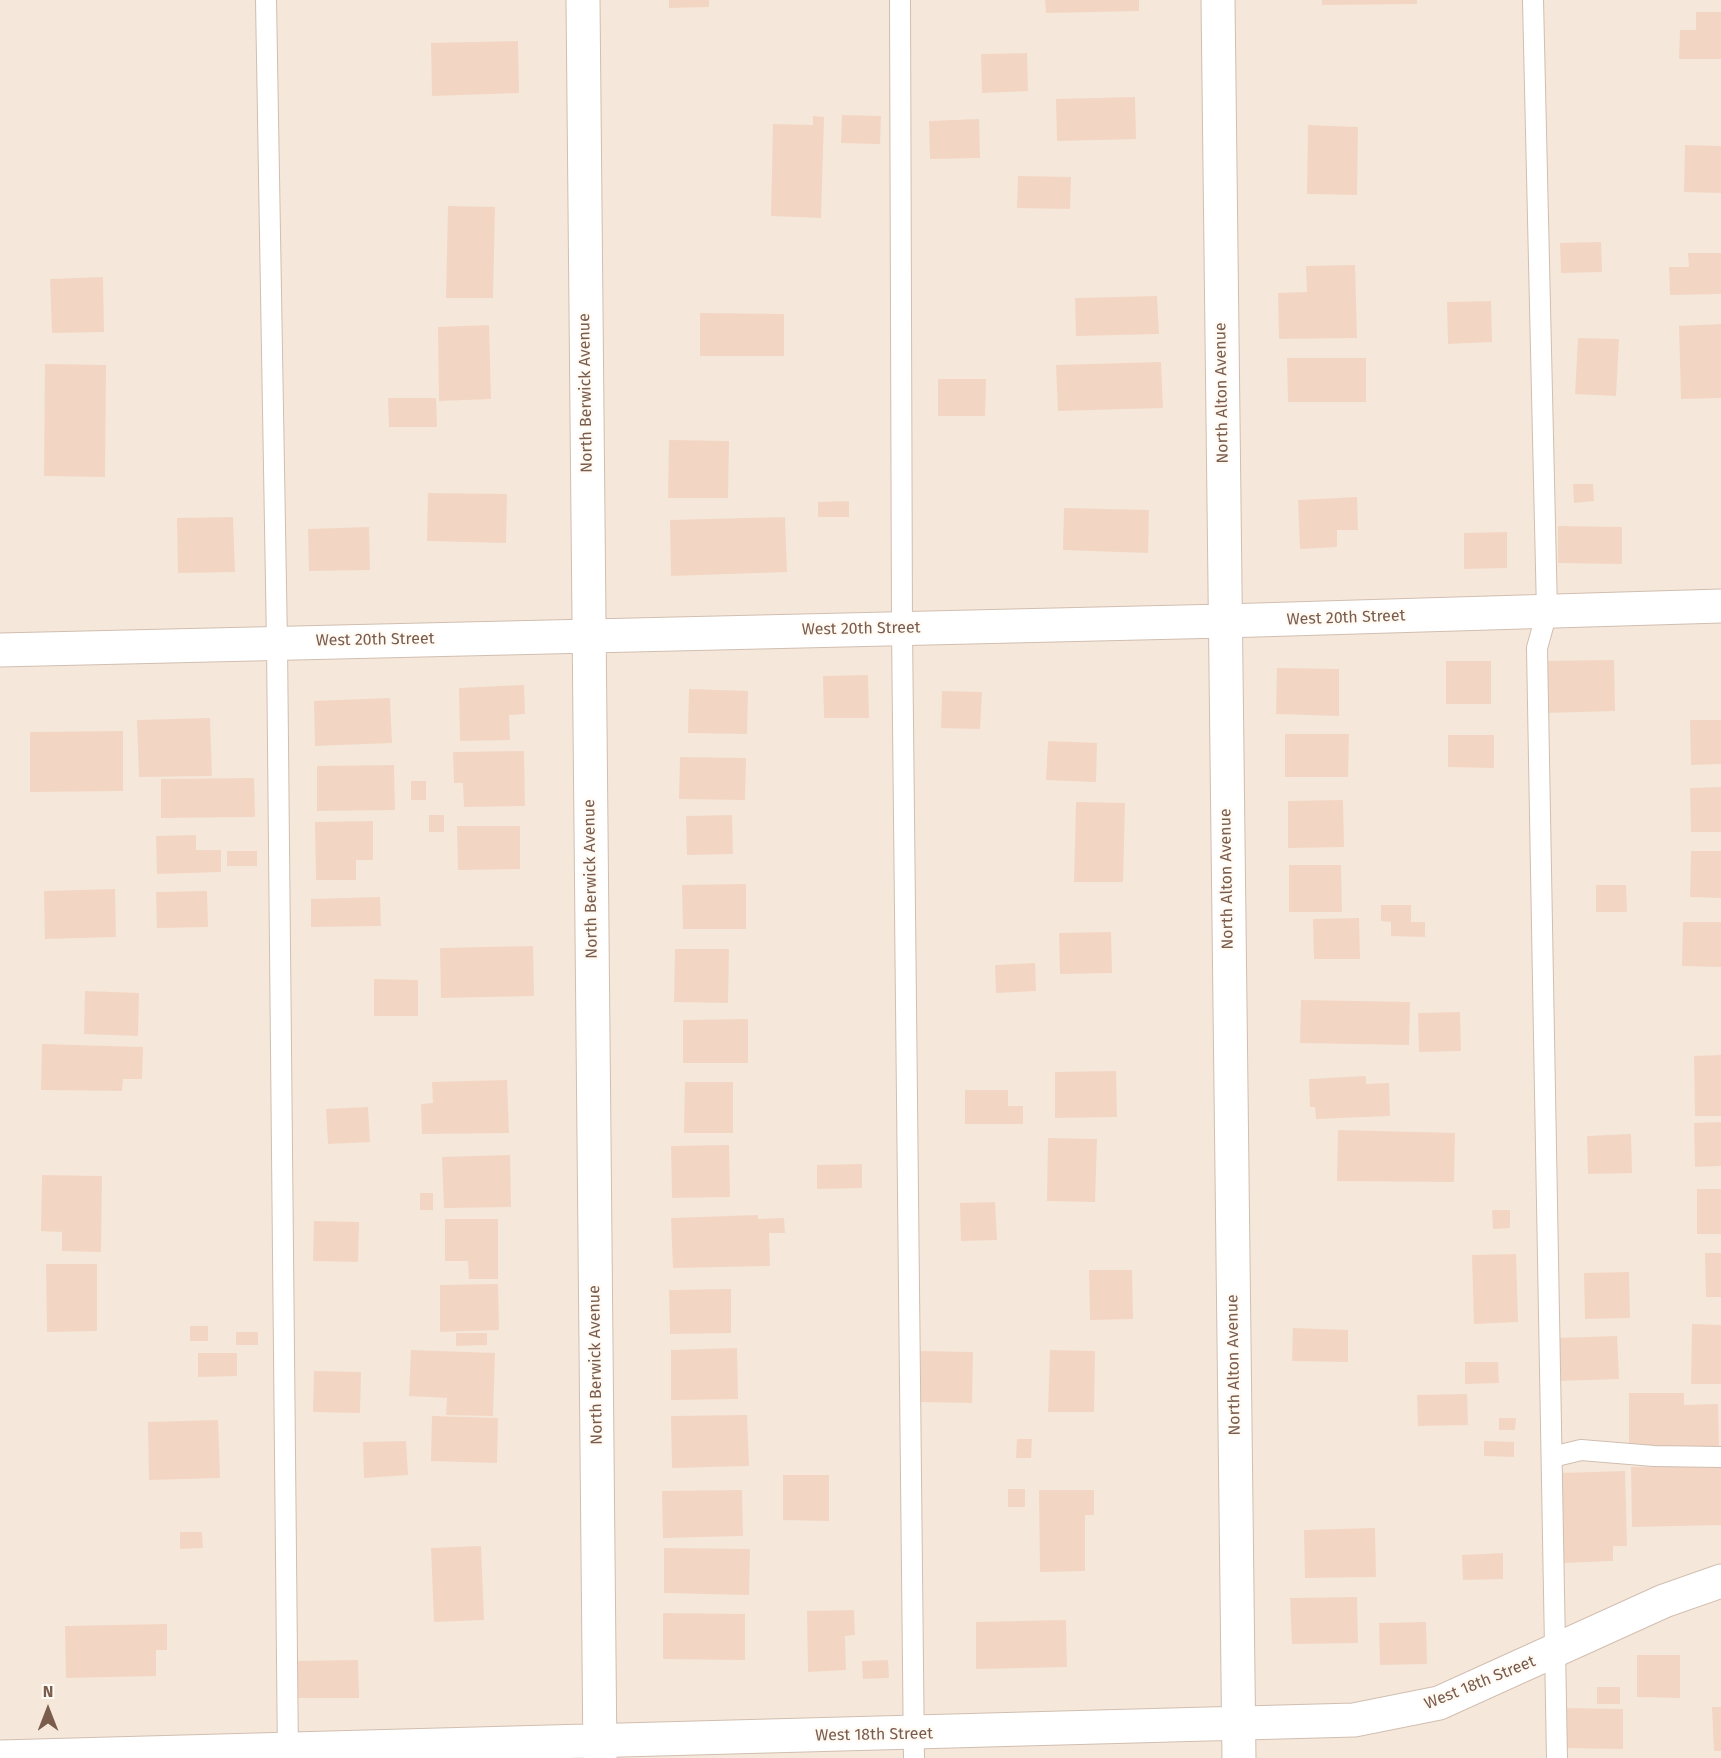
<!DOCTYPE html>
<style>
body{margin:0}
#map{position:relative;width:1721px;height:1758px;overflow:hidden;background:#fdf6ec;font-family:"Fira Sans",sans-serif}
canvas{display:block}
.north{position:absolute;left:18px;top:1680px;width:60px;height:60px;-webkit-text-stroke:4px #fffaf3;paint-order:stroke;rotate:0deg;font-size:16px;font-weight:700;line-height:24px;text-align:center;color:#7a5c4d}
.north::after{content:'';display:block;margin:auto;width:21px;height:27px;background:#7a5c4d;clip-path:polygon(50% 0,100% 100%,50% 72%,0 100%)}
</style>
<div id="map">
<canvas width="1721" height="1758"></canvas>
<div class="north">N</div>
</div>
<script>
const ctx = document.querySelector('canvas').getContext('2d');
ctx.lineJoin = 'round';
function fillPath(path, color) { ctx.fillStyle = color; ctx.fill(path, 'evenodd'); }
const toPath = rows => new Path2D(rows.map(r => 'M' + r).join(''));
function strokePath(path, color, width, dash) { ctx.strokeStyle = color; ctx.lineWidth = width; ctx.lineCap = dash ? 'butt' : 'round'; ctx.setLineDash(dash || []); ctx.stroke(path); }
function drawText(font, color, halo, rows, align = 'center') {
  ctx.font = font + ' "Fira Sans",sans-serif'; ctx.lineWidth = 4.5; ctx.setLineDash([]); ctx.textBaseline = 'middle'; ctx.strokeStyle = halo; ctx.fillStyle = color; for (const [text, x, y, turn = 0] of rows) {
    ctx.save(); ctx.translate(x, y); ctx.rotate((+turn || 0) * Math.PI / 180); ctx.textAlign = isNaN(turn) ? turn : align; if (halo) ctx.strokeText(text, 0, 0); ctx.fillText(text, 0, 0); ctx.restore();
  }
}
fillPath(toPath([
 [0,0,1721,0,1721,1758,0,1758]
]), '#f5e8da');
fillPath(toPath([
 [669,0,709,0,709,7,669,8],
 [1045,0,1139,0,1139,11,1046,13],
 [1322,0,1417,0,1417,4,1322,5],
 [1696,12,1721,12,1721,59,1679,59,1680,30,1696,30],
 [518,41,519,93,432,96,431,43],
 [1027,53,1028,91,982,93,981,54],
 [1135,97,1136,139,1057,141,1056,99],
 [842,115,881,116,880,144,841,143],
 [813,116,824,117,821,218,771,216,773,124,813,125],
 [979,119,980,158,930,159,929,121],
 [1308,125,1358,127,1357,195,1307,194],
 [1685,145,1721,146,1721,193,1684,192],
 [1018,176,1071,177,1070,209,1017,208],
 [448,206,495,207,493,298,446,298],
 [1601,242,1602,272,1561,273,1560,243],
 [1688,253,1721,253,1721,294,1670,295,1669,267,1689,267],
 [1355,265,1357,338,1279,339,1278,293,1307,292,1306,266],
 [103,277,104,332,52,333,50,279],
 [1157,296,1159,334,1076,336,1075,298],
 [1491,301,1492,342,1448,344,1447,302],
 [700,313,784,314,784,356,700,356],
 [1721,324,1721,398,1681,399,1679,326],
 [489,325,491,399,439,401,438,327],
 [1578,338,1619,339,1616,396,1575,394],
 [1287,358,1366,358,1366,402,1288,402],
 [1161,362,1163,408,1058,411,1056,365],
 [45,364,106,365,105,477,44,476],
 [938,379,986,379,985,416,938,416],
 [388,398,436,398,437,427,389,427],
 [669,440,729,441,728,498,668,498],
 [1573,484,1593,484,1594,501,1574,503],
 [428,493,507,494,506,543,427,541],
 [1357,497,1358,530,1337,530,1337,547,1300,549,1298,500],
 [849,501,849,517,818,517,818,502],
 [1064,508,1149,510,1148,553,1063,550],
 [233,517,235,572,178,573,177,518],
 [785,517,787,572,671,576,670,520],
 [1558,526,1622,527,1622,564,1558,563],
 [369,527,370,570,309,571,308,529],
 [1507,532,1507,568,1464,569,1464,533],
 [1614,660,1615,711,1544,713,1542,661],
 [1446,661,1491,661,1491,704,1446,704],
 [1277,668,1339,669,1339,716,1276,714],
 [868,675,869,718,824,718,823,676],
 [524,685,525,714,509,715,510,740,460,741,459,688],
 [689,689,748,691,747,734,688,733],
 [942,691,982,692,980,729,941,728],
 [390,698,392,743,315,746,314,701],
 [210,718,212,776,139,777,137,720],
 [1690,720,1721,720,1721,764,1691,765],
 [123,731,123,791,30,792,30,732],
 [1285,734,1349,734,1348,777,1285,777],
 [1448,735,1494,735,1494,768,1448,767],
 [1048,741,1097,743,1096,782,1046,780],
 [524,751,525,806,464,807,463,783,454,783,453,752],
 [680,757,746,758,745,800,679,799],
 [394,765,395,810,317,811,317,766],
 [254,778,255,817,161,818,161,779],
 [411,781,426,781,426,800,411,800],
 [1721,787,1721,832,1691,832,1690,788],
 [1343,800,1344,847,1288,848,1288,801],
 [1076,802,1125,803,1123,882,1074,882],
 [429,815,444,815,444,832,429,832],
 [732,815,733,854,687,855,686,816],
 [373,821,373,860,356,860,356,880,316,880,315,822],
 [457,826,520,826,520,869,458,870],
 [196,835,196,850,221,850,221,872,157,874,156,836],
 [227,851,257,851,257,866,227,866],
 [1691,851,1721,851,1721,898,1690,897],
 [1289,865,1341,865,1342,912,1289,912],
 [746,884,746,929,683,929,682,885],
 [1596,885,1626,885,1627,912,1596,912],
 [115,889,116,937,45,939,44,891],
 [207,891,208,927,157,928,156,892],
 [380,897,381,926,311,927,311,899],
 [1381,905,1411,905,1411,922,1425,922,1425,937,1391,936,1391,922,1381,921],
 [1359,918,1360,959,1314,959,1313,919],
 [1683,922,1721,922,1721,967,1682,966],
 [1111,932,1112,973,1060,974,1059,933],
 [533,946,534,996,441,998,440,948],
 [675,949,729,949,728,1003,674,1002],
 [1035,963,1036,991,996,993,995,965],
 [374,979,418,980,418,1016,374,1016],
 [85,991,139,993,138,1036,84,1034],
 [1301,1000,1410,1002,1409,1045,1300,1043],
 [1460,1012,1461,1051,1419,1052,1418,1013],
 [748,1019,748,1063,683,1063,683,1020],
 [42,1044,143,1047,142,1079,123,1079,122,1091,41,1090],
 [1721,1055,1721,1116,1695,1116,1694,1056],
 [1116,1071,1117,1117,1055,1118,1055,1072],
 [1366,1076,1366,1084,1389,1083,1390,1116,1316,1119,1315,1107,1310,1107,1309,1079],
 [507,1080,509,1133,422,1134,421,1104,433,1103,432,1082],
 [685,1082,733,1082,733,1133,684,1133],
 [965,1090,1008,1090,1008,1106,1023,1106,1023,1124,965,1124],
 [368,1107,370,1142,328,1144,326,1109],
 [1721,1122,1721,1166,1695,1167,1694,1123],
 [1338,1130,1455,1133,1454,1182,1337,1181],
 [1631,1134,1632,1173,1588,1174,1587,1136],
 [1048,1138,1097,1139,1095,1202,1047,1201],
 [729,1145,730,1197,672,1198,671,1146],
 [510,1155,511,1207,444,1208,442,1157],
 [862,1164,862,1188,817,1189,817,1165],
 [42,1175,102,1176,101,1252,62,1251,62,1232,41,1231],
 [1697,1189,1721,1189,1721,1234,1697,1234],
 [420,1193,433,1193,433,1210,420,1210],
 [995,1202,997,1240,961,1241,960,1203],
 [1492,1210,1510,1210,1510,1228,1493,1229],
 [758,1215,758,1219,784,1218,785,1233,769,1233,770,1266,673,1268,671,1218],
 [445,1219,498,1219,498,1279,469,1279,468,1261,445,1261],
 [314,1221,359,1222,358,1262,313,1261],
 [1705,1253,1721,1253,1721,1297,1706,1297],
 [1516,1254,1518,1322,1474,1324,1472,1255],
 [46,1264,97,1264,97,1331,47,1332],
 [1089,1270,1132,1270,1133,1319,1090,1320],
 [1629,1272,1630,1318,1585,1319,1584,1273],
 [498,1284,499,1330,440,1332,440,1285],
 [731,1289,731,1333,670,1334,669,1290],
 [1692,1324,1721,1325,1721,1384,1691,1384],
 [190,1326,208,1326,208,1341,190,1341],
 [1293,1328,1348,1330,1348,1362,1292,1361],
 [236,1332,258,1332,258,1345,236,1345],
 [456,1333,487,1333,487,1345,456,1346],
 [1617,1336,1619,1379,1557,1381,1556,1338],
 [737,1348,738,1399,671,1400,671,1350],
 [411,1350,495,1353,493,1416,446,1415,447,1398,409,1396],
 [1050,1350,1095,1351,1094,1412,1048,1412],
 [921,1351,973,1352,972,1403,920,1402],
 [198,1353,237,1353,237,1376,198,1377],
 [1465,1362,1498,1362,1499,1383,1465,1384],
 [314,1371,361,1372,360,1413,313,1412],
 [1629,1393,1684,1393,1684,1405,1718,1404,1719,1449,1629,1450],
 [1467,1394,1468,1425,1418,1426,1417,1395],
 [747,1415,749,1466,672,1468,671,1416],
 [432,1416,498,1418,497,1463,431,1461],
 [1499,1418,1516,1418,1515,1430,1499,1430],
 [218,1420,220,1478,149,1480,148,1422],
 [1017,1439,1032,1439,1031,1458,1016,1458],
 [406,1441,408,1475,364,1478,363,1442],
 [1484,1441,1514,1442,1514,1457,1484,1456],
 [1721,1466,1721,1525,1632,1527,1631,1467],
 [1625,1471,1627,1546,1613,1546,1613,1561,1563,1563,1560,1473],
 [783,1475,829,1475,829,1521,783,1520],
 [1008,1489,1025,1489,1025,1507,1008,1507],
 [742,1490,743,1536,663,1538,662,1491],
 [1039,1490,1094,1490,1094,1515,1085,1515,1085,1571,1040,1572],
 [1375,1528,1376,1577,1305,1578,1304,1530],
 [180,1532,202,1532,203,1548,180,1549],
 [481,1546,484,1620,434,1622,431,1548],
 [664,1548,750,1549,749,1595,664,1593],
 [1503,1553,1503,1579,1463,1580,1462,1555],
 [1357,1597,1358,1643,1292,1644,1290,1598],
 [854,1610,855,1635,845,1636,846,1670,808,1672,807,1611],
 [663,1613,745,1614,745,1660,663,1659],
 [1066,1620,1067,1667,976,1669,976,1622],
 [1426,1622,1427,1664,1380,1665,1379,1623],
 [167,1624,167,1650,156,1650,156,1676,66,1678,65,1626],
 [1637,1655,1680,1655,1680,1698,1637,1697],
 [358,1660,359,1698,296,1698,296,1661],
 [888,1660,889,1678,863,1679,862,1661],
 [1597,1687,1620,1687,1620,1704,1597,1704],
 [1712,1707,1721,1707,1721,1751,1714,1751],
 [1563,1708,1623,1709,1623,1749,1563,1748]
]), '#f3d5c3');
const lane = toPath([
 [266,0,277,643,288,1758],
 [900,0,902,628,914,1758],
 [1533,0,1547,612,1537,648,1557,1758],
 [1552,1457,1581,1450,1654,1456,1721,1457]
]);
const street = toPath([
 [583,0,600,1758],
 [1218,0,1239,1758],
 [0,650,1224,621,1721,606],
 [0,1757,1354,1720,1439,1703,1664,1601,1721,1581]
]);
strokePath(lane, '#d1beb0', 22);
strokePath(street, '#d1beb0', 35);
strokePath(lane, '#fff', 20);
strokePath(street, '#fff', 33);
drawText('16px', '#7a5c4d', '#fffaf3', [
 ["North Berwick Avenue",586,393,-91],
 ["North Alton Avenue",1222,393,-91],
 ["West 20th Street",1346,618,-2],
 ["West 20th Street",861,629,-1],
 ["West 20th Street",375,640,-1],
 ["North Berwick Avenue",591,879,-91],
 ["North Alton Avenue",1227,879,-91],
 ["North Berwick Avenue",596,1365,-91],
 ["North Alton Avenue",1234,1365,-91],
 ["West 18th Street",1480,1683,-22],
 ["West 18th Street",874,1735,-1]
]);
</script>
